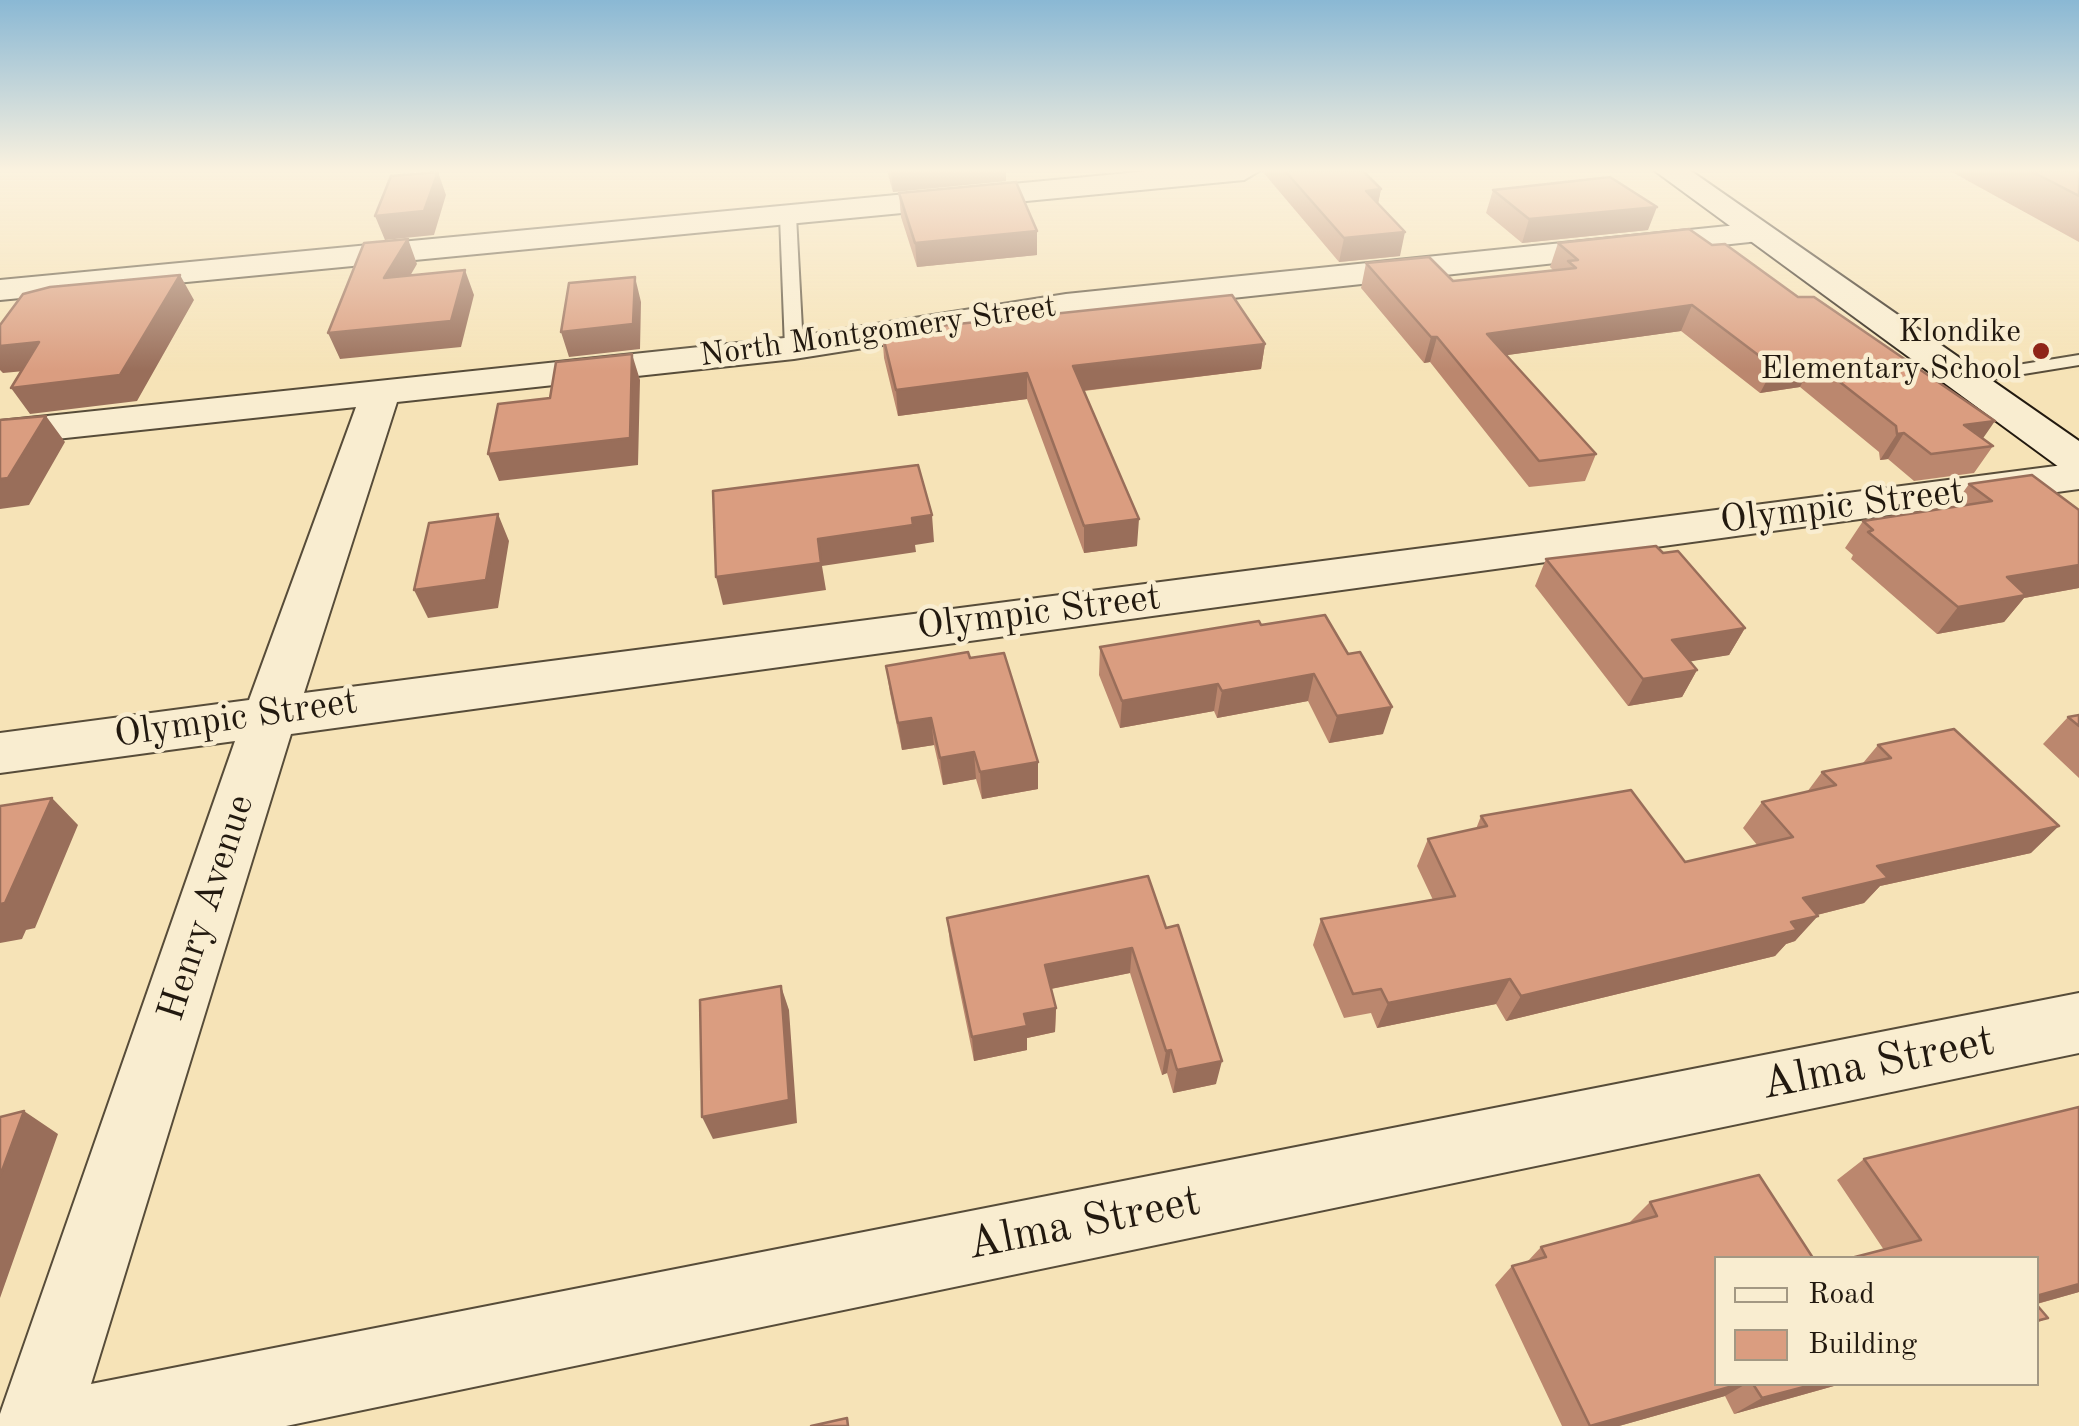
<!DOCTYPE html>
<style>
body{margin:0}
#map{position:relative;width:2079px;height:1426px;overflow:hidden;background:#f6e3b7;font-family:"Old Standard TT",serif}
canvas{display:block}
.legend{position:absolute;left:1714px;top:1256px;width:325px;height:130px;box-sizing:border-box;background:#f9edd0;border:2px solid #a39883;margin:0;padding:12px 18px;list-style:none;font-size:30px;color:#22190f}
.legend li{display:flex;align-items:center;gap:20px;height:50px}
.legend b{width:50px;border:2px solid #a39883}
</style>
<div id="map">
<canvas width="2079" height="1426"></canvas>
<ul class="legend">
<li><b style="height:12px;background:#f9edd0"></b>Road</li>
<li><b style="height:28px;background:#da9d80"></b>Building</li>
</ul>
</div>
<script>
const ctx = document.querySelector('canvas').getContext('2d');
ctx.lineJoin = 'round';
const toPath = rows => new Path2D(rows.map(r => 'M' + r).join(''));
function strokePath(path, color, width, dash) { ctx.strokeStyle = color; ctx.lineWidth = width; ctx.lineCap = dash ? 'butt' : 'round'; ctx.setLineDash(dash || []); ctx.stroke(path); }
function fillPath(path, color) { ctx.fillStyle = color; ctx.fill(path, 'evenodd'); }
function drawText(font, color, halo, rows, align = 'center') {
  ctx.font = font + ' "Old Standard TT",serif'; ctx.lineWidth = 9; ctx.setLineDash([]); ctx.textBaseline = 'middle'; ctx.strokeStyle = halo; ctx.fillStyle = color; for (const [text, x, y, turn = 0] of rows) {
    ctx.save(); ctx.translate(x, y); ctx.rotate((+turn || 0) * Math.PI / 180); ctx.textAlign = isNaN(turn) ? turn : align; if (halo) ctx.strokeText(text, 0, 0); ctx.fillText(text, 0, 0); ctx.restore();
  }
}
const lane = toPath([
 [788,211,796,216,803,348,794,353,785,348,780,216,788,211],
 [2079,355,2079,365,1962,384,1953,379,1962,374,2079,355]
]);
const street = toPath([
 [1149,171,1259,171,1244,180,0,300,0,280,1149,171],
 [1757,223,1768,226,1773,233,1768,240,1066,316,794,359,397,402,304,693,2079,463,2079,489,291,734,91,1384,2079,993,2079,1053,286,1426,0,1426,0,1414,235,741,0,773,0,733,249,700,356,407,0,445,0,421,794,337,1066,294,1757,223]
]);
const secondary = toPath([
 [1655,171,1691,171,2079,441,2079,474,2063,470,1655,171]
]);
strokePath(lane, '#574c39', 4);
strokePath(street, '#574c39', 4);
strokePath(secondary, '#22190f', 4);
fillPath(lane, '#f9edd0');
fillPath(street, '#f9edd0');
fillPath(secondary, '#f9edd0');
fillPath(toPath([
 [887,171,1006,171,1006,181,893,192],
 [1262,171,1363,171,1381,189,1378,204,1400,256,1339,262],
 [1950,171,2079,171,2079,242],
 [1493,190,1648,230,1522,243,1486,213],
 [899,193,1037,231,1037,255,917,267,901,217],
 [1558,243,1983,439,1993,446,1974,473,1914,481,1888,459,1880,460,1879,452,1800,387,1760,393,1681,331,1507,355,1596,454,1585,481,1529,487,1430,362,1424,363,1361,288,1366,263,1453,281,1553,270,1550,267],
 [882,332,1265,344,1261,369,1084,391,1137,546,1084,553,1027,399,898,416,884,358],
 [1969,484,2079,510,2079,588,2024,598,2004,622,1937,634,1851,559,1853,555,1845,548,1863,521,1952,508],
 [1546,559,1745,628,1729,655,1690,661,1697,670,1682,697,1628,706,1535,586],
 [1261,625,1383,734,1329,743,1308,701,1217,718,1214,711,1120,728,1099,675,1100,647],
 [970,658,1038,762,1038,789,982,799,976,779,943,785,934,745,902,750,890,693,886,666],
 [2079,715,2079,778,2043,744,2068,717],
 [1878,745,2031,853,1880,886,1864,903,1817,915,1795,941,1786,944,1775,956,1506,1021,1496,1004,1377,1028,1371,1013,1344,1018,1313,945,1321,919,1433,900,1417,866,1428,839,1476,829,1481,816,1685,862,1758,846,1743,828,1762,802,1807,792,1822,772,1863,763],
 [1148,876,1216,1084,1173,1093,1167,1073,1162,1075,1130,973,1051,989,1056,1008,1055,1032,1027,1038,1027,1050,974,1061,950,943,947,918],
 [2079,1107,2079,1292,2037,1304,2048,1318,2036,1323,2036,1258,1851,1258,1884,1250,1837,1180,1864,1159],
 [1759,1175,1716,1384,1841,1384,1734,1414,1725,1396,1619,1426,1562,1426,1495,1285,1512,1266,1527,1262,1541,1247,1629,1223,1650,1202]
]), '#bb876e');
fillPath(toPath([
 [891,171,1006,171,1006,181,893,192],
 [438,172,446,195,434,235,385,240,375,216],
 [1381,189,1376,213,1366,191],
 [1657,207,1648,230,1522,243,1529,219],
 [1037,231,1037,255,917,267,915,243],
 [1405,232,1400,256,1339,262,1344,238],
 [408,239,417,264,395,302,384,278],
 [465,270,474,295,461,347,340,359,328,333],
 [180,275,194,300,137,401,30,414,11,388],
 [635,277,641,302,640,349,569,357,561,332],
 [1692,305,1681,331,1479,359,1487,334],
 [1431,337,1437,337,1430,362,1424,363],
 [39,342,57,368,3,373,0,370,0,346],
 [1265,344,1261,369,1072,392,1073,366],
 [632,354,640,380,638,465,499,481,488,454],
 [1813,361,1800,387,1760,393,1774,367],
 [1027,373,1027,399,898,416,896,390],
 [46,416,65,442,29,505,0,509,0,479],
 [1995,421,1977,447,1964,425],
 [1904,433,1888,459,1880,460,1897,434],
 [498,514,509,541,498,608,428,618,414,590],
 [932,515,934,542,915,545,916,552,822,566,826,590,723,605,716,577,818,539,912,518],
 [1139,519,1137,546,1084,553,1084,526],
 [2079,565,2079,588,2024,598,2004,622,1937,634,1958,607,2007,577],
 [1745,628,1729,655,1657,667,1672,640],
 [1697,670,1682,697,1628,706,1643,679],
 [1314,674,1308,701,1217,718,1222,691],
 [1218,684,1214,711,1120,728,1122,701],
 [1392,707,1383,734,1329,743,1337,716],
 [931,718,934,745,902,750,898,723],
 [974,752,976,779,943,785,940,758],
 [1038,762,1038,789,982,799,980,772],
 [52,798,78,825,35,928,26,930,22,939,0,943,0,904],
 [2059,826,2031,853,1880,886,1864,903,1781,924,1803,898,1877,866],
 [1818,916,1795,941,1786,944,1775,956,1506,1021,1521,996],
 [1132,948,1130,973,1045,990,1045,965],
 [1510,979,1496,1004,1377,1028,1388,1003],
 [781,986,789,1010,797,1123,713,1139,702,1117],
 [1056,1008,1055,1032,1027,1038,1027,1050,974,1061,972,1037,1024,1014],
 [1171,1050,1167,1073,1162,1075,1166,1051],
 [1222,1061,1216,1084,1173,1093,1177,1070],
 [24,1111,58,1134,0,1298,0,1176],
 [2079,1284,2079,1292,2036,1304,2036,1296],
 [1740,1384,1746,1384,1725,1396,1619,1426,1590,1426],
 [1815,1384,1841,1384,1734,1414,1762,1398]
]), '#996e5a');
const building = toPath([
 [1285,171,1363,171,1381,189,1366,191,1405,232,1344,238,1285,171],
 [2031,171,2079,171,2079,196,2031,171],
 [438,172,424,211,375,216,391,176,438,172],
 [1610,177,1657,207,1529,219,1493,190,1610,177],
 [1016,182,1037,231,915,243,899,193,1016,182],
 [1689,229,1712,245,1725,244,1798,297,1814,297,1995,421,1964,425,1993,446,1931,454,1904,433,1897,434,1896,426,1813,361,1774,367,1692,305,1487,334,1596,454,1539,461,1437,337,1431,337,1366,263,1429,257,1453,281,1576,268,1568,261,1578,260,1558,243,1689,229],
 [408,239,384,278,465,270,451,321,328,333,364,243,408,239],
 [180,275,120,375,11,388,39,342,0,346,0,325,23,294,50,287,180,275],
 [635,277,633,324,561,332,569,283,635,277],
 [1232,295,1265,344,1073,366,1139,519,1084,526,1027,373,896,390,882,332,1232,295],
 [632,354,630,438,488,454,498,404,550,398,556,362,632,354],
 [46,416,8,478,0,479,0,420,46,416],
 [918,465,932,515,912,518,913,525,818,539,821,563,716,577,713,491,918,465],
 [2032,475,2079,510,2079,565,2007,577,2026,595,1958,607,1868,532,1873,530,1863,521,1992,501,1969,484,2032,475],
 [498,514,486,580,414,590,429,523,498,514],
 [1656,546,1663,553,1678,551,1745,628,1672,640,1697,670,1643,679,1546,559,1656,546],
 [1325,615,1348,654,1360,652,1392,707,1337,716,1314,674,1222,691,1218,684,1122,701,1100,647,1259,621,1261,625,1325,615],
 [968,652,970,658,1004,653,1038,762,980,772,974,752,940,758,931,718,898,723,886,666,968,652],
 [2079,715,2079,726,2068,717,2079,715],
 [1954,729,2059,826,1877,866,1888,878,1803,898,1818,916,1791,922,1797,930,1521,996,1510,979,1388,1003,1381,989,1353,994,1321,919,1455,896,1428,839,1487,826,1481,816,1631,790,1685,862,1793,837,1762,802,1836,785,1822,772,1891,758,1878,745,1954,729],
 [52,798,5,903,0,904,0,806,52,798],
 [1148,876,1166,928,1178,925,1222,1061,1177,1070,1171,1050,1166,1051,1132,948,1045,965,1056,1008,1024,1014,1027,1026,972,1037,947,918,1148,876],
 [781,986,789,1100,702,1117,700,1000,781,986],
 [2079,1107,2079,1284,2036,1296,2036,1258,1851,1258,1921,1240,1864,1159,2079,1107],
 [24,1111,0,1176,0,1117,24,1111],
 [1759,1175,1813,1258,1716,1258,1716,1384,1740,1384,1590,1426,1512,1266,1546,1257,1541,1247,1657,1216,1650,1202,1759,1175],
 [2036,1304,2048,1318,2036,1321,2036,1304],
 [1753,1384,1815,1384,1762,1398,1753,1384],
 [847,1418,848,1426,811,1426,847,1418]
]);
fillPath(building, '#da9d80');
strokePath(building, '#996e5a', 2.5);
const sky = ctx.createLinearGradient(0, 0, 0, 371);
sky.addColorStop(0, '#8ab8d4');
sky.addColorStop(0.46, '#fbf2df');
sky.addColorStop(1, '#fbf2df00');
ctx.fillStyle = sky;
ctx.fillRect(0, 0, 2079, 371);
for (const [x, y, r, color] of [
 [2041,351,10,"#8f2418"]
]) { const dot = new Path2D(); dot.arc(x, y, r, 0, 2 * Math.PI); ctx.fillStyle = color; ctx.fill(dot); strokePath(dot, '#f9edd0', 4); }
drawText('32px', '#22190f', '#f9edd0', [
 ["North Montgomery Street",878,332,-8]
]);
drawText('32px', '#22190f', '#f9edd0', [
 ["Klondike",2021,333],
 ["Elementary School",2021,370]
], 'right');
drawText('38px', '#22190f', '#f9edd0', [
 ["Olympic Street",1842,507,-7],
 ["Olympic Street",1039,613,-7],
 ["Olympic Street",236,719,-8],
 ["Henry Avenue",207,908,-72]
]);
drawText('45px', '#22190f', '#f9edd0', [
 ["Alma Street",1878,1064,-11],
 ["Alma Street",1084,1224,-11]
]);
</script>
